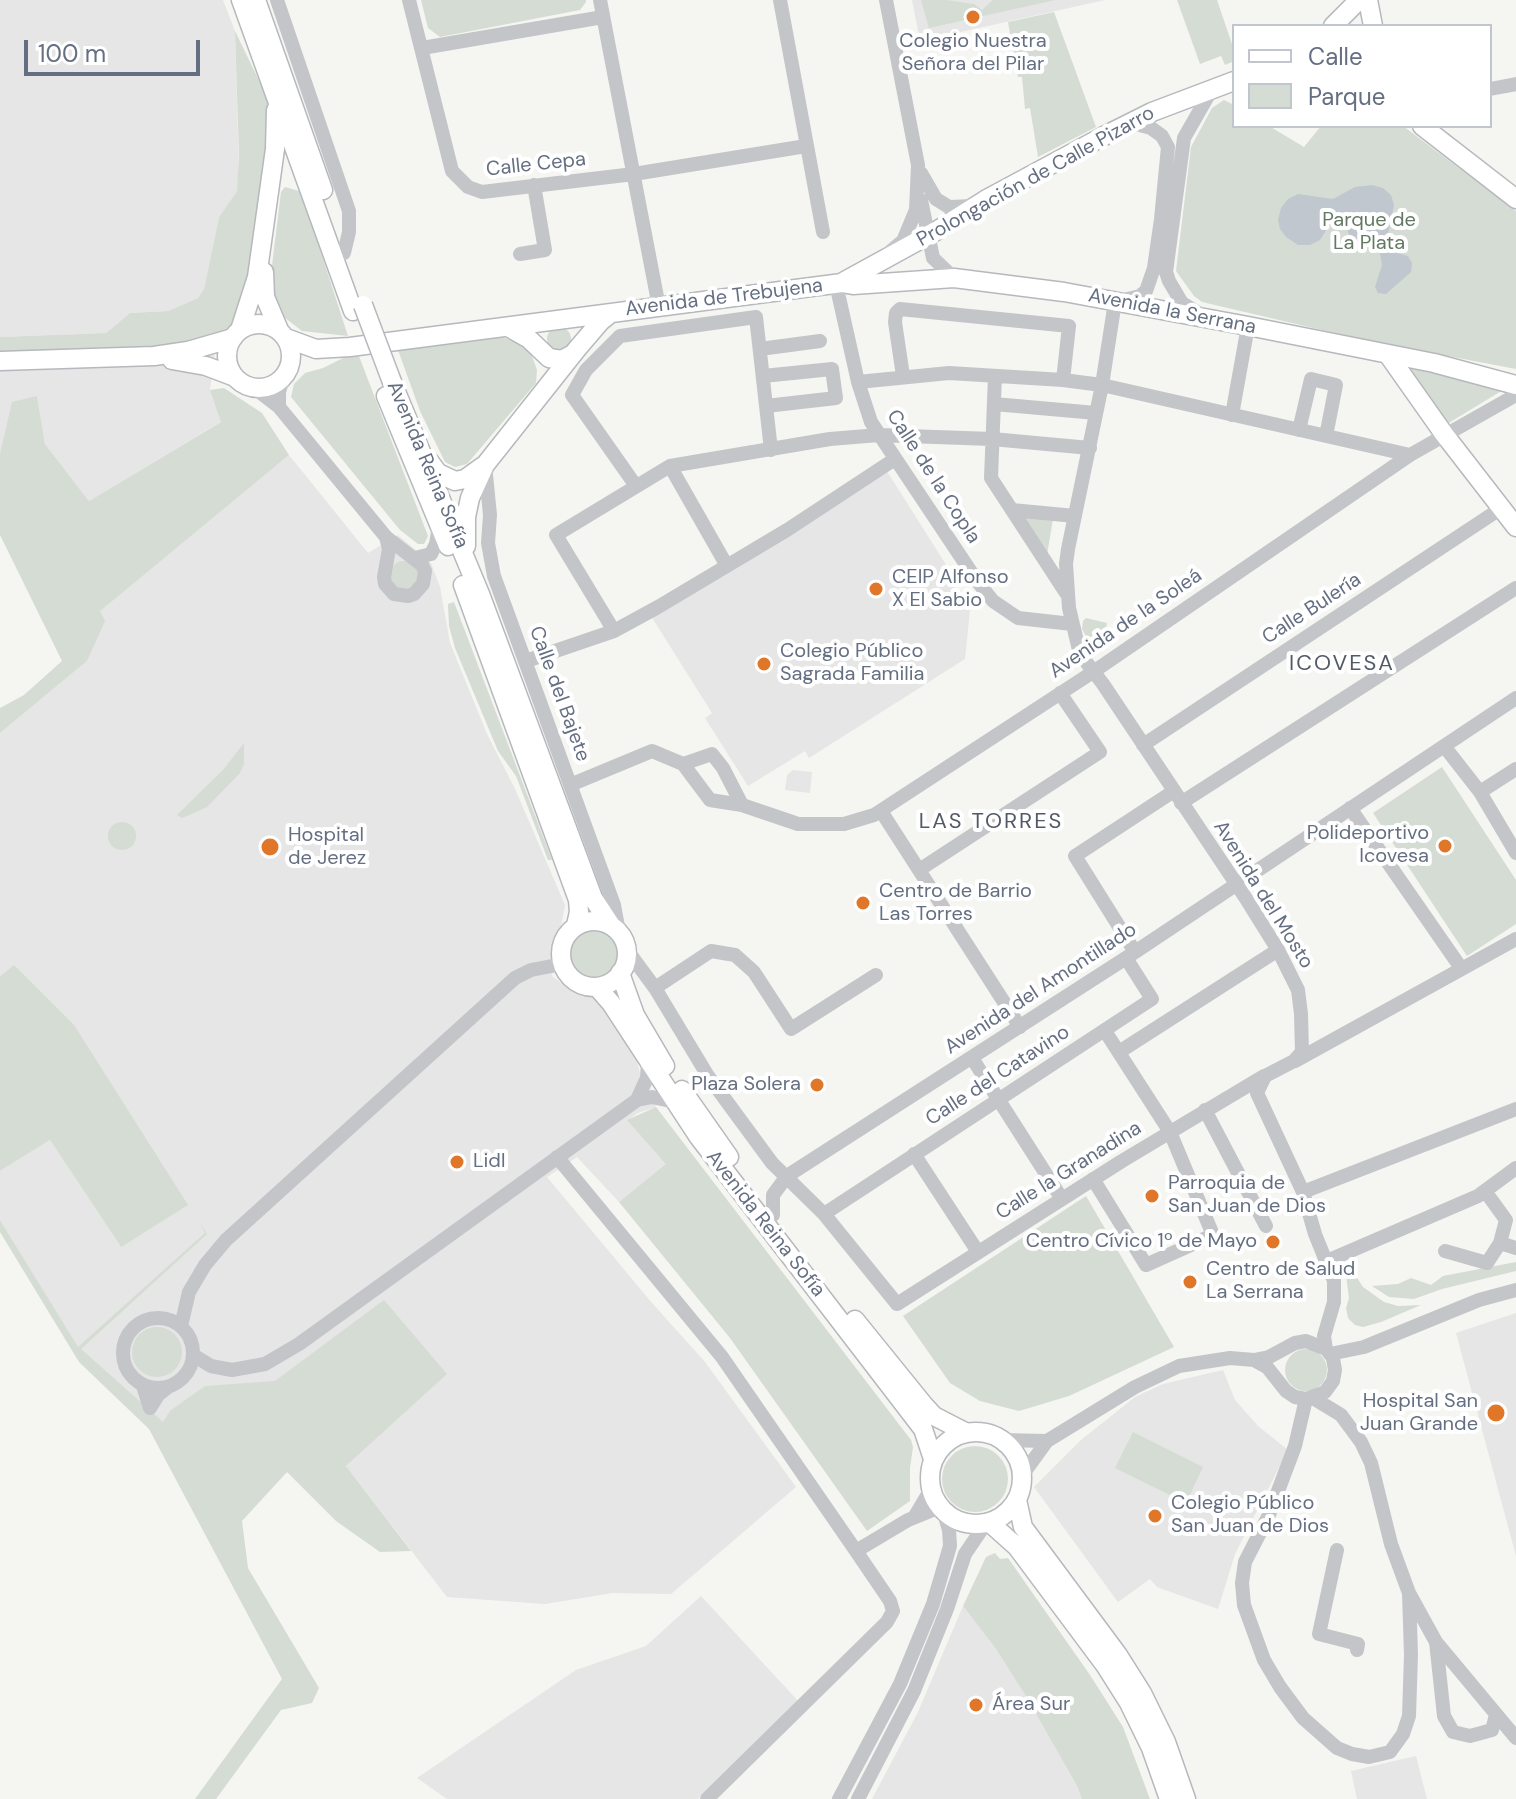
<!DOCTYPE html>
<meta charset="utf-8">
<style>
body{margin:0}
#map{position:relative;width:1516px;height:1799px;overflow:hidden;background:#f5f5f2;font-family:"DM Sans",sans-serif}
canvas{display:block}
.legend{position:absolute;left:1232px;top:24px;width:260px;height:104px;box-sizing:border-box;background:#fff;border:2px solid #c1c5cd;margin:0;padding:10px 14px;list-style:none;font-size:24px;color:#656f82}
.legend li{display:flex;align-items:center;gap:16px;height:40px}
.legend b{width:40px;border:2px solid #c1c5cd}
.scale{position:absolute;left:24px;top:40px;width:176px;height:36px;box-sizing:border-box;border:4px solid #656f82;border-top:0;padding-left:10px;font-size:24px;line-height:28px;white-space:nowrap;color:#656f82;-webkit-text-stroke:6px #fff;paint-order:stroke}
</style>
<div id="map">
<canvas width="1516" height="1799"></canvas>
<ul class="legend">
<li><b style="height:10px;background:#fff"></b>Calle</li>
<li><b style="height:22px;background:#d5dcd3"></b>Parque</li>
</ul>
<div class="scale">100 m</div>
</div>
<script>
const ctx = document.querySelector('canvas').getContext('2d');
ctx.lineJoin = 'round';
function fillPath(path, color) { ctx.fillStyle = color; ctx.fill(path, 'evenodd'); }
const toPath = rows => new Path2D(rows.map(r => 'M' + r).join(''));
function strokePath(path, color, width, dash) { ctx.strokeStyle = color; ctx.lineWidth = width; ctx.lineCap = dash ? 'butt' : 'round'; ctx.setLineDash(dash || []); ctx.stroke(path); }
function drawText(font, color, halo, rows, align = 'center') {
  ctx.font = font + ' "DM Sans",sans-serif'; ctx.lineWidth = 8; ctx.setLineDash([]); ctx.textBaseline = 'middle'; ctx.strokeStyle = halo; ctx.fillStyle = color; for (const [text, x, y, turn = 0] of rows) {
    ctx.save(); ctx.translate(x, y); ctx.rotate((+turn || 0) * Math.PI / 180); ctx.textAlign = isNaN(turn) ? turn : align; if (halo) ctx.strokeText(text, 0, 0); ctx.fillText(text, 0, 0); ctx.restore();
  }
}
fillPath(toPath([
 [0,0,223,0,235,31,239,177,237,191,219,217,204,289,198,298,168,311,130,313,106,333,0,337],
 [912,0,1105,0,920,41],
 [216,345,210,390,222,421,89,501,45,444,37,396,0,454,0,363],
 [289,455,368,553,398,535,431,563,440,587,450,643,487,734,515,789,565,905,552,976,567,987,593,994,635,1053,640,1073,656,1107,638,1113,628,1120,667,1164,619,1202,577,1157,547,1177,652,1303,705,1362,796,1487,671,1594,612,1593,545,1604,447,1597,346,1466,446,1374,384,1301,275,1382,205,1386,163,1423,80,1349,98,1330,78,1348,0,1220,0,1171,50,1140,121,1247,14,965,0,976,0,733,87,661,99,611],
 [885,468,955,579,953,598,971,600,965,659,809,758,805,751,748,786,705,718,712,713,651,616],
 [793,770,812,772,810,793,785,790,787,775],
 [1516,1313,1516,1556,1456,1333],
 [1223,1370,1235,1400,1258,1426,1288,1450,1235,1554,1218,1609,1157,1587,1150,1579,1118,1602,1034,1487,1081,1440,1135,1397,1163,1384],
 [701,1596,799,1702,698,1799,447,1799,417,1778,576,1670,646,1646],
 [963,1606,996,1649,1027,1698,1077,1786,1082,1799,872,1799,918,1712],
 [1416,1756,1427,1799,1357,1799,1351,1771]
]), '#e5e6e5');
fillPath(toPath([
 [421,0,586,0,586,2,580,10,440,37,428,28],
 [921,0,946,0,974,4,982,10,993,0,1055,0,929,28],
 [1177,0,1217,0,1234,50,1234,61,1225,65,1221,56,1200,64],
 [1054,12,1096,127,1038,157,1030,108,1025,109,1022,77,1018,77,1008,22],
 [235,31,266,95,272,144,260,242,233,328,216,345,0,363,0,337,106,333,130,313,168,311,198,298,204,289,219,217,237,191,239,157],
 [1224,100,1234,105,1234,126,1269,126,1304,147,1321,126,1403,126,1516,211,1516,369,1369,341,1202,302,1194,296,1176,271,1191,147,1212,108],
 [285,187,299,191,304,200,348,336,302,331,280,314,269,290,281,192],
 '547 339a12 12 0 1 1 24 0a12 12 0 1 1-24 0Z',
 [502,337,522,344,532,356,537,370,536,383,467,464,455,467,445,462,420,411,398,350],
 [357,351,428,536,424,544,418,544,400,530,291,397,294,384,305,373,323,368],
 [1408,365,1503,390,1447,424],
 [224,388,262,413,289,455,100,611,105,621,87,661,0,733,0,708,24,695,62,661,0,535,0,454,12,402,37,396,45,444,89,501,221,422,210,390],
 [1024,517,1053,519,1047,555],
 '390 575a14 14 0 1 1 28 0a14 14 0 1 1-28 0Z',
 [454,602,552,860,548,860,516,776,498,751,455,648,449,626,448,604],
 [1086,618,1107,623,1104,641,1091,642,1087,638,1082,629,1083,621],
 [244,743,244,764,240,773,207,807,182,818,177,815,223,770],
 [1442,767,1516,880,1516,924,1467,956,1373,813],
 '108 836a14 14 0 1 1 28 0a14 14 0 1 1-28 0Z',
 '568 954a25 25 0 1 1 50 0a25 25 0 1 1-50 0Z',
 [14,965,74,1025,188,1205,121,1247,50,1140,0,1171,0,976],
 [656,1107,911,1440,913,1447,910,1468,910,1501,867,1531,730,1338,619,1202,666,1164,627,1120],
 [1086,1196,1174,1347,1069,1396,1019,1411,980,1401,950,1383,903,1316],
 [0,1220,78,1347,205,1233,200,1222,207,1234,81,1349,163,1422,170,1411,205,1386,275,1381,384,1300,447,1374,346,1466,411,1551,380,1552,336,1521,287,1472,242,1521,248,1568,319,1688,312,1703,281,1710,216,1799,195,1799,282,1679,149,1429,79,1362,0,1232],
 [1516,1262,1516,1271,1442,1289,1414,1299,1389,1297,1372,1286,1398,1284,1411,1278,1431,1285,1443,1276],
 [1348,1264,1363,1287,1384,1302,1398,1306,1421,1305,1381,1322,1363,1327,1355,1325,1348,1318,1346,1308,1349,1298,1345,1268],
 '132 1352a25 25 0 1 1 50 0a25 25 0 1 1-50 0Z',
 '1285 1370a21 21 0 1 1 42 0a21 21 0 1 1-42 0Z',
 [1133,1432,1203,1467,1186,1503,1115,1468],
 '942 1479a33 33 0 1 1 66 0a33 33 0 1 1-66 0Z',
 [995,1553,1000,1559,1008,1558,1090,1675,1123,1727,1150,1799,1082,1799,1077,1786,1027,1698,996,1649,963,1606,986,1557]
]), '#d5dcd3');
fillPath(toPath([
 [1372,185,1383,188,1391,195,1394,205,1388,234,1391,245,1397,253,1408,256,1412,263,1411,272,1386,294,1378,293,1375,287,1382,265,1378,242,1372,238,1359,243,1351,241,1342,214,1336,214,1320,240,1310,245,1298,245,1286,237,1280,229,1278,220,1281,208,1288,199,1298,194,1333,199,1355,187]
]), '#c0c7ce');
const major = toPath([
 [241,0,353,311],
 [256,0,323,190],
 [1368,0,1373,26],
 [1333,26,1359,0],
 [1422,126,1516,199],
 [264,272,265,297,279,330],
 [843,282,936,231,985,200,1104,136,1152,112,1234,81],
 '227 356a32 32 0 1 1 64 0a32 32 0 1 1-64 0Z',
 [508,327,529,339,549,358,562,360,573,354],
 [240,330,257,277,275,149,276,110],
 [286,338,316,349,350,347,842,283,853,285,954,278,1064,292,1248,326,1434,363,1516,385],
 [1389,356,1444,434,1516,527],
 [172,360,206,366,235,377],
 [0,361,154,356,188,351,233,338],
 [392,382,480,594,593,898,610,924],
 [386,396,448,546],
 [429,461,438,473,455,481,465,479,483,466],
 [466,546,466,517,470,498,485,465,577,349,601,321,611,313],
 [463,585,578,900,579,912,576,925],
 '561 954a33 33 0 1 1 66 0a33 33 0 1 1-66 0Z',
 [620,973,635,1015,665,1066],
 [597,987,611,1003,698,1136,923,1429,933,1459],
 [682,1090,729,1157],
 [855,1320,923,1404,934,1416,967,1433],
 '930 1478a46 46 0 1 1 92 0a46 46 0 1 1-92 0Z',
 [1017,1500,1023,1527,1118,1655,1142,1693,1166,1742,1186,1799],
 [989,1522,1017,1547,1105,1665,1129,1703,1151,1748,1169,1799]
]);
strokePath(major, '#b6b8bd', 21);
strokePath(toPath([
 [277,0,349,211,349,232,344,253],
 [409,0,452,171,468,187,482,192,634,174,806,146],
 [600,0,659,307],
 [780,0,823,232],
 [886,0,918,165,916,210,903,241,891,251],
 [422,48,603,17],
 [1490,89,1516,84],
 [1132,123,1151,128,1162,136,1168,147,1161,219,1154,268,1146,291,1140,296,1115,302,1102,385,1068,549,1066,564,1069,608,1080,654,1103,684,1245,897,1278,950,1298,990,1301,1014,1302,1052,1294,1061,1265,1076,1257,1093,1303,1192,1315,1234,1334,1281,1334,1302,1324,1336,1326,1349],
 [921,173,936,199,949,207,974,206],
 [921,200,933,258,954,278],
 [520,254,545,250,534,185],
 [836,284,858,382,871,422,977,581,993,601,1018,618,1072,624],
 [1200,314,1182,303,1169,281,1166,272,1184,138,1212,89],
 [760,349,820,341],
 [763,376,832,369,836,398,766,406],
 [903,376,895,322,896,313,900,309,1069,326,1063,380],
 [995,376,991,478,1066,593],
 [858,382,949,373,1063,380,1102,385,1410,455],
 [253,387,279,407,386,537,422,565,425,571,423,584,414,594,408,596,394,594,385,584,384,577,389,549,386,537],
 [994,404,1096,413],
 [279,407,279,392,283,378],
 [1232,415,1248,326],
 [1299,430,1311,379,1336,385,1326,436],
 [485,465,490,515,488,543,494,576,614,905,619,932],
 [670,466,727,566],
 [636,486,572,395,586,370,620,336,756,317,771,450],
 [1012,510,1075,516],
 [415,558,431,554,436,544,439,526],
 [614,631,556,535,670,466,830,439,879,435,992,439,1090,448],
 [526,661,614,631,658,607,787,530,895,459],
 [1143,745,1503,507],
 [1444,746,1480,792,1516,853],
 [683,764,710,800,742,805,798,824,844,824,874,815,1093,672,1410,455,1516,395],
 [570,785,652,751,683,764,712,754,723,768,742,805],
 [1480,792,1516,769],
 [1181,803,1516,588],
 [1350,808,1461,968],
 [881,811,1020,1027],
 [919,870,1100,752,1060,693],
 [627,950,655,988,708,1076,772,1163,824,1214,897,1304,1122,1161,1264,1076],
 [1135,952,1075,856,1174,791],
 [655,988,711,951,735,955,754,972,791,1029,876,975],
 [1119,1052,1278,950],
 [972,1058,1062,1199],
 [1295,1061,1516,939],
 [637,1100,647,1078,648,1061],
 [1205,1110,1266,1226],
 [914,1154,978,1252],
 [557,1157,722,1357,856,1551],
 [1093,1179,1146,1265,1213,1235,1170,1132,1105,1031],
 [1303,1192,1516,1109],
 [824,1214,1152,999,1126,958],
 [773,1215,773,1195,787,1176,1126,958,1516,698],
 [1500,1243,1516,1248],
 [1445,1251,1487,1263,1500,1243,1506,1220,1485,1191],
 [1327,1261,1478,1196,1516,1168],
 '123 1353a35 35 0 1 1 70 0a35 35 0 1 1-70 0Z',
 [181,1326,189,1292,205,1265,226,1240,515,978,531,970,562,964],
 [1330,1354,1364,1347,1479,1300,1516,1290],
 [193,1355,211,1366,232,1370,265,1364,299,1344,637,1100,652,1097,675,1102],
 [143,1386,150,1408,158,1395,168,1387],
 [1313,1398,1341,1415,1361,1442,1371,1463,1391,1544,1409,1593,1436,1642,1516,1738],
 [1306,1399,1295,1446,1269,1515,1245,1562,1242,1583,1244,1605,1264,1660,1280,1687,1303,1718,1337,1748,1352,1754,1369,1757,1390,1752,1403,1734,1409,1716,1411,1655,1409,1593],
 [1001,1440,1047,1441],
 [1021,1477,1047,1441,1135,1387,1179,1366,1230,1358,1254,1360,1269,1357,1295,1343,1306,1341,1326,1349,1333,1358,1335,1370,1333,1381,1325,1392,1306,1399,1295,1397,1286,1391,1267,1367,1254,1360],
 [915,1516,931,1489],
 [1337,1550,1319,1634,1358,1644,1357,1650],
 [1436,1642,1444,1716,1453,1732,1470,1736,1492,1730,1496,1715],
 [707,1799,887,1622,893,1611,890,1601,856,1551,908,1520,940,1507],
 [839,1799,900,1684,933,1604,950,1546,949,1530,943,1510],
 [858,1799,914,1691,947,1609,965,1554,986,1523]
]), '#c3c5c9', 14);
strokePath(major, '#fff', 18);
const majorBridge = toPath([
 [363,305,392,382]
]);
strokePath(majorBridge, '#b6b8bd', 21, []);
strokePath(majorBridge, '#fff', 18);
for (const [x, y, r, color] of [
 [973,17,8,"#df7628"],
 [876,589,8,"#df7628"],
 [764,664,8,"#df7628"],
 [1445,846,8,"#df7628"],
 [270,847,10,"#df7628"],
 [863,903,8,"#df7628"],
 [817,1085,8,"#df7628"],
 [457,1162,8,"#df7628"],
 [1152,1196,8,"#df7628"],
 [1273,1242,8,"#df7628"],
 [1190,1282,8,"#df7628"],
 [1496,1413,10,"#df7628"],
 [1155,1516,8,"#df7628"],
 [976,1705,8,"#df7628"]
]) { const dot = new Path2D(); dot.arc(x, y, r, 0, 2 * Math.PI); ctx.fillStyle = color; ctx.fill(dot); strokePath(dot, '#fff', 3); }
drawText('20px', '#656f82', '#fff', [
 ["Colegio Nuestra",973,42,"center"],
 ["Señora del Pilar",973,65,"center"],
 ["CEIP Alfonso",892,578],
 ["X El Sabio",892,601],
 ["Colegio Público",780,652],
 ["Sagrada Familia",780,675],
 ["Polideportivo",1429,834,"right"],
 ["Icovesa",1429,857,"right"],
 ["Hospital",288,836],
 ["de Jerez",288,859],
 ["Centro de Barrio",879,892],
 ["Las Torres",879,915],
 ["Plaza Solera",801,1085,"right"],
 ["Lidl",473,1162],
 ["Parroquia de",1168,1184],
 ["San Juan de Dios",1168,1207],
 ["Centro Cívico 1º de Mayo",1257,1242,"right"],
 ["Centro de Salud",1206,1270],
 ["La Serrana",1206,1293],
 ["Hospital San",1478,1402,"right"],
 ["Juan Grande",1478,1425,"right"],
 ["Colegio Público",1171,1504],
 ["San Juan de Dios",1171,1527],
 ["Área Sur",992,1705]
], 'left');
drawText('20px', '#656f82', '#fff', [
 ["Calle Cepa",536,165,-6],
 ["Prolongación de Calle Pizarro",1036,177,-29],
 ["Avenida de Trebujena",724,298,-7],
 ["Avenida la Serrana",1172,312,11],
 ["Avenida Reina Sofía",427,465,67],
 ["Calle de la Copla",933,477,57],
 ["Calle Bulería",1312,609,-33],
 ["Avenida de la Soleá",1126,624,-34],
 ["Calle del Bajete",559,694,70],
 ["Avenida del Mosto",1263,895,58],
 ["Avenida del Amontillado",1041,989,-33],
 ["Calle del Catavino",998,1076,-33],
 ["Calle la Granadina",1069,1171,-32],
 ["Avenida Reina Sofía",765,1224,52]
]);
drawText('20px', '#647963', '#fff', [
 ["Parque de",1369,221],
 ["La Plata",1369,244]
]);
ctx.letterSpacing = '2px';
drawText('22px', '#535a67', '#fff', [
 ["ICOVESA",1342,664],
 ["LAS TORRES",991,822]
]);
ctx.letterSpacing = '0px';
</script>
